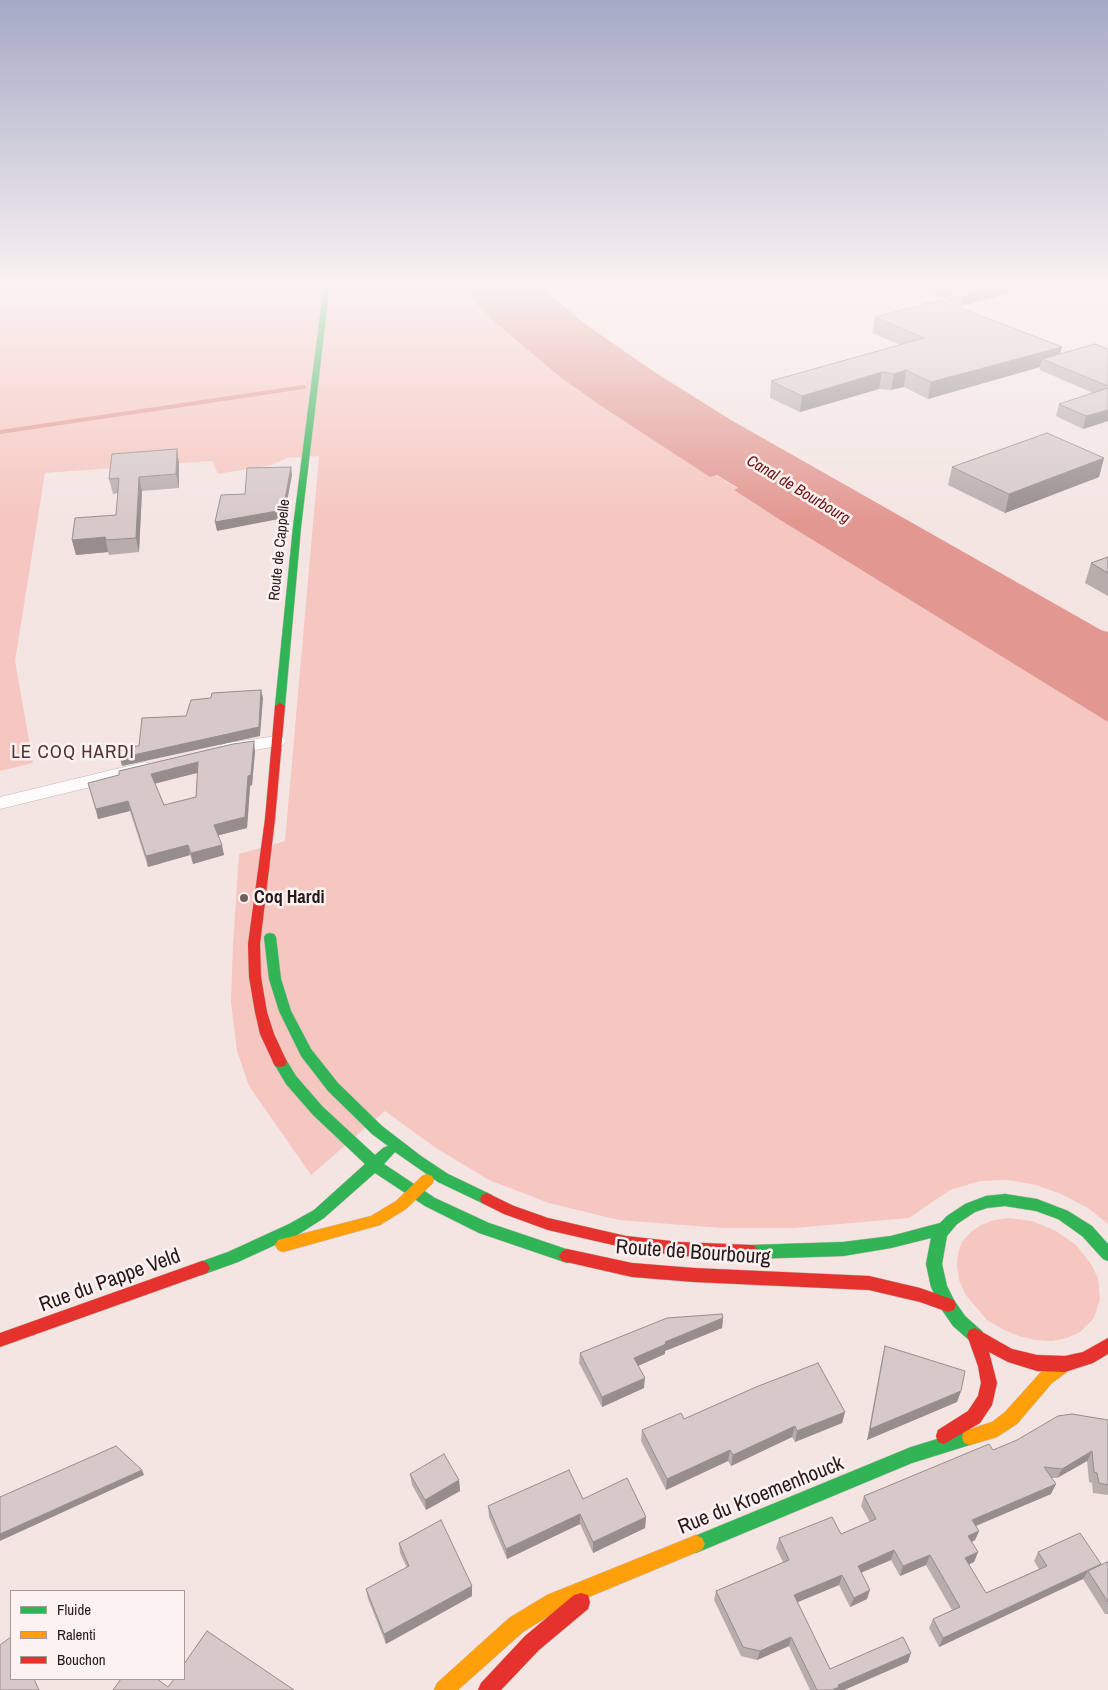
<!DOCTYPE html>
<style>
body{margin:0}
#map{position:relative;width:1108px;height:1690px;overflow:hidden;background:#f4e5e3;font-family:"Archivo Narrow",sans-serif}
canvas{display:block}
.legend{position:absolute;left:10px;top:1590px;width:175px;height:90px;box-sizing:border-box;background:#fbf2f1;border:1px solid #a79b9a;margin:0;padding:6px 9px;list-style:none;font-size:15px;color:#281918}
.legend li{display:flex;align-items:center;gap:10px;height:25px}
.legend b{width:25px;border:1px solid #a79b9a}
</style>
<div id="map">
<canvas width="1108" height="1690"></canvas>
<ul class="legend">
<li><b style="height:6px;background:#30b455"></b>Fluide</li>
<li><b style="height:6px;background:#ff9f0a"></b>Ralenti</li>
<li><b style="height:6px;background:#e5322d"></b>Bouchon</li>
</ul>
</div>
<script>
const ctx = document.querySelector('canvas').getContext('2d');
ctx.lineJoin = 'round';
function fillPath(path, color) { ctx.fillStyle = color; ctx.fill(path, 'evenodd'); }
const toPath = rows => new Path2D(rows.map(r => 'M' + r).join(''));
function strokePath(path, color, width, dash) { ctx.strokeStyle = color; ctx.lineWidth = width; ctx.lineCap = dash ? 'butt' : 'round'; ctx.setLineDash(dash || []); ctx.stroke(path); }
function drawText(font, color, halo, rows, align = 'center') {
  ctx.font = font + ' "Archivo Narrow",sans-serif'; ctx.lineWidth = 5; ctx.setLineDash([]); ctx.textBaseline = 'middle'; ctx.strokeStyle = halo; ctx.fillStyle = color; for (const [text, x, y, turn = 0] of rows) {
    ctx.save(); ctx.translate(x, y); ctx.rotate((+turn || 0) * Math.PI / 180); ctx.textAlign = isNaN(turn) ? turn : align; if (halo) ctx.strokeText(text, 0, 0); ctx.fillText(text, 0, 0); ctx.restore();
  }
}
fillPath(toPath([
 [0,284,457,284,491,319,560,377,601,406,710,476,716,475,738,489,734,490,777,518,1108,722,1108,1224,1088,1208,1061,1194,1036,1185,1008,1180,980,1181,950,1190,909,1218,794,1228,722,1228,619,1220,549,1203,489,1180,436,1148,385,1111,311,1175,249,1086,237,1051,231,1002,233,944,239,854,285,841,319,456,287,458,272,465,218,474,212,461,45,473,15,661,33,763,0,771],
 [1009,1218,1032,1221,1056,1231,1076,1245,1091,1264,1098,1278,1100,1299,1094,1318,1080,1332,1067,1338,1052,1341,1035,1340,1019,1336,1002,1329,987,1320,965,1294,959,1280,957,1266,958,1253,962,1242,971,1232,981,1225,994,1220]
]), '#f6c6c0');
fillPath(toPath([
 [457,284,537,284,585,324,656,373,731,420,1101,630,1108,632,1108,722,777,518,734,490,738,488,717,475,710,477,601,406,560,377,491,319]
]), '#e29891');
strokePath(toPath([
 [0,432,304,387]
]), '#e29891', 4);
const street = toPath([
 [277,736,283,737,286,741,283,745,227,755,221,753,218,749,221,745,227,743,277,736],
 [145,762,152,764,154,768,152,772,0,809,0,797,145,762]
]);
const fast = toPath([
 [324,284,330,284,301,527,285,706,280,709,275,706,293,527,324,284],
 [270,933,274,934,276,937,281,979,291,1011,311,1049,338,1083,382,1126,421,1156,448,1174,492,1195,494,1199,492,1203,487,1205,482,1203,438,1182,395,1152,384,1164,435,1198,489,1223,572,1251,575,1256,572,1261,567,1263,479,1233,425,1206,375,1173,324,1218,299,1234,238,1262,202,1275,197,1273,194,1268,197,1263,228,1252,289,1224,314,1210,365,1164,313,1115,286,1084,273,1062,275,1058,280,1057,285,1058,296,1076,323,1107,375,1155,383,1148,388,1146,372,1134,328,1091,301,1056,279,1011,269,979,264,937,266,934,270,933],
 [1005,1194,1037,1199,1068,1211,1092,1226,1108,1244,1108,1261,1103,1259,1082,1236,1058,1219,1036,1211,1005,1206,987,1208,975,1212,957,1224,947,1236,942,1264,947,1286,954,1300,965,1316,982,1331,984,1336,982,1341,976,1343,970,1341,953,1326,942,1310,931,1287,926,1264,931,1238,891,1248,843,1256,751,1259,746,1257,743,1252,746,1247,751,1245,843,1242,891,1236,940,1223,947,1216,965,1204,986,1196,1005,1194],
 [970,1429,976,1431,978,1437,976,1443,912,1463,696,1553,690,1550,687,1544,690,1538,911,1447,970,1429]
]);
const slow = toPath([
 [427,1174,432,1176,434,1180,432,1184,406,1209,380,1225,283,1252,278,1250,275,1245,278,1240,371,1216,396,1201,422,1176,427,1174],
 [1065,1356,1071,1359,1073,1364,1071,1369,1052,1383,1017,1424,997,1437,970,1445,964,1443,962,1437,964,1431,992,1422,1005,1412,1040,1373,1065,1356],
 [696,1535,702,1538,705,1544,702,1550,560,1609,523,1632,458,1690,434,1690,437,1683,509,1618,547,1595,696,1535]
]);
const jam = toPath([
 [280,703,285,706,275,819,260,944,261,977,267,1012,274,1034,287,1062,285,1066,280,1067,275,1066,273,1062,260,1034,255,1012,249,977,248,944,265,819,275,706,280,703],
 [487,1193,514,1206,548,1218,626,1236,680,1242,751,1245,756,1247,759,1252,756,1257,751,1259,680,1256,626,1248,548,1230,504,1214,482,1203,480,1199,482,1195,487,1193],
 [567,1249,632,1263,694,1268,869,1276,920,1288,954,1300,956,1305,954,1310,948,1312,920,1302,869,1290,694,1282,632,1277,562,1261,559,1256,562,1251,567,1249],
 [202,1261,207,1263,210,1268,207,1273,0,1347,0,1333,202,1261],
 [975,1328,1012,1349,1037,1355,1065,1356,1083,1352,1108,1338,1108,1354,1093,1363,1065,1372,1037,1371,1008,1362,989,1352,997,1383,992,1405,980,1423,944,1444,938,1442,936,1436,938,1430,968,1411,978,1396,981,1383,978,1366,967,1335,969,1330,975,1328],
 [581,1593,588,1595,590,1602,588,1609,539,1650,501,1690,478,1690,481,1683,525,1636,574,1595,581,1593]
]);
strokePath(street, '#c5b7b5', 1);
strokePath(fast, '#c5b7b5', 1);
strokePath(slow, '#c5b7b5', 1);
strokePath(jam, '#c5b7b5', 1);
fillPath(street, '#fdfbfb');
fillPath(fast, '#30b455');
fillPath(slow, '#ff9f0a');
fillPath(jam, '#e5322d');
fillPath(toPath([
 [927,284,1044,284,961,306,926,292],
 [875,317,1060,353,1108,349,1108,421,1083,429,1056,416,1059,404,1093,393,1040,370,1040,367,928,399,904,387,891,390,879,389,800,412,770,398,771,381,901,345,872,333],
 [1104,458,1099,477,1005,513,948,485,952,467],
 [179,463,179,488,142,491,139,552,109,555,108,552,76,555,72,540,116,515,118,493,113,494,109,479],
 [1108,557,1108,596,1085,583,1091,563],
 [255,751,252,785,250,786,247,828,218,835,224,855,193,864,190,855,148,867,130,811,98,819,88,783],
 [198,773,196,797,164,805,155,783],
 [723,1318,722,1328,665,1351,665,1354,638,1366,644,1388,602,1407,579,1363,580,1353],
 [885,1346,961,1391,957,1402,867,1440,882,1358],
 [845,1412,842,1423,795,1442,792,1437,731,1466,728,1461,666,1490,641,1441,642,1430,684,1419],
 [1108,1420,1108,1495,1093,1493,1092,1483,1089,1482,1087,1461,1057,1478,1052,1478,1051,1494,976,1526,979,1531,975,1540,972,1542,978,1552,974,1562,968,1564,986,1593,1039,1569,1034,1561,1038,1552,1101,1565,1108,1563,1108,1614,1105,1614,1083,1579,939,1647,929,1628,933,1619,952,1610,926,1565,900,1576,891,1560,861,1573,867,1599,850,1607,839,1585,797,1602,830,1669,908,1662,844,1690,810,1690,789,1646,757,1660,741,1656,714,1600,716,1591,783,1562,776,1548,779,1538,841,1534,870,1522,861,1506,864,1496,993,1450],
 [410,1474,459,1480,460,1491,426,1510,412,1485],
 [583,1499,646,1517,645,1528,593,1553,580,1524,507,1559,489,1517,488,1506],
 [399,1543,472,1586,472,1596,386,1644,368,1599,366,1589,407,1568,400,1553]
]), '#b9adac');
fillPath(toPath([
 [1003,284,1044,284,961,306,963,295],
 [1062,347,1058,362,1042,359,1040,367,928,399,931,382],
 [906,370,904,387,891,390,894,374],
 [882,372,879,389,800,412,802,396],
 [1108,410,1108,421,1083,429,1086,416],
 [177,449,179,463,179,488,176,474],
 [1104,458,1099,477,1005,513,1009,494],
 [291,467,292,475,284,518,217,531,215,522],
 [139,477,142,491,139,552,136,538],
 [105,537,108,552,76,555,72,540],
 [261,690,263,698,260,736,122,766,120,758],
 [254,741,255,751,252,785,250,786,247,828,216,836,214,825,248,776],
 [198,762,200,772,154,784,151,774],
 [128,801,130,811,98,819,96,809],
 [188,845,190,855,148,867,146,856],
 [222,845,224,855,193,864,191,853],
 [723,1318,722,1328,665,1351,665,1354,633,1368,634,1358,665,1342],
 [645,1378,644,1388,602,1407,602,1397],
 [961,1391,957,1402,867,1440,870,1429],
 [845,1412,842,1423,795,1442,797,1431],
 [795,1426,792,1437,731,1466,733,1455],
 [730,1450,728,1461,666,1490,667,1479],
 [1092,1451,1087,1461,1057,1478,1062,1469],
 [142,1470,144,1475,0,1541,0,1534],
 [459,1480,460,1491,426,1510,425,1500],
 [1056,1484,1051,1494,968,1529,972,1520],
 [580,1514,580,1524,507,1559,506,1549],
 [646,1517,645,1528,593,1553,593,1542],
 [979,1531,975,1540,964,1545,968,1536],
 [894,1550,891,1560,855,1575,858,1566],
 [978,1552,974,1562,961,1568,965,1558],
 [930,1555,926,1565,900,1576,903,1566],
 [1101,1564,1088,1571,1083,1579,939,1647,943,1638],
 [842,1575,839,1585,791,1605,794,1595],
 [472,1586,472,1596,386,1644,384,1634],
 [870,1590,867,1599,850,1607,854,1598],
 [791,1637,789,1646,757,1660,760,1651],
 [911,1653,908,1662,844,1690,832,1690,838,1685]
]), '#968d8c');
const building = toPath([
 [935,284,1003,284,963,295,935,284],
 [940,300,1062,347,931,382,906,370,894,374,882,372,802,396,771,381,924,338,875,317,940,300],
 [1095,344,1108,349,1108,386,1042,359,1095,344],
 [1108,388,1108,410,1086,416,1059,404,1108,388],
 [1047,433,1104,458,1009,494,952,467,1047,433],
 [177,449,176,474,139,477,136,538,106,540,105,537,72,540,75,518,116,515,119,478,109,479,112,454,177,449],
 [291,467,283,510,215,522,221,495,245,494,247,468,291,467],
 [1108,557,1108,573,1091,563,1108,557],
 [261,690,259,727,120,758,121,747,139,746,142,718,186,716,191,700,211,698,212,693,261,690],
 [254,741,251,775,248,776,245,817,214,825,222,845,191,853,188,845,146,856,128,801,96,809,88,783,119,775,119,771,233,744,254,741],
 [198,762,196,797,164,805,151,774,198,762],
 [722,1314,723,1318,665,1342,666,1344,634,1358,645,1378,602,1397,580,1353,667,1318,722,1314],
 [885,1346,965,1371,961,1391,870,1429,885,1346],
 [818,1363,845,1412,797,1431,795,1426,733,1455,730,1450,667,1479,642,1430,681,1413,684,1419,756,1387,818,1363],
 [1072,1414,1108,1420,1108,1485,1099,1483,1097,1473,1094,1472,1092,1451,1062,1469,1044,1467,1056,1484,972,1520,979,1531,968,1536,978,1552,965,1558,986,1593,1047,1566,1038,1552,1080,1533,1101,1564,943,1638,933,1619,960,1607,930,1555,903,1566,894,1550,858,1566,870,1590,854,1598,842,1575,794,1595,830,1669,903,1637,911,1653,838,1685,839,1687,832,1690,817,1690,791,1637,760,1651,743,1647,716,1591,789,1560,779,1538,832,1517,841,1534,876,1519,864,1496,989,1444,993,1450,1017,1440,1058,1416,1072,1414],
 [116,1446,142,1470,0,1534,0,1497,116,1446],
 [444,1454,459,1480,425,1500,410,1474,444,1454],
 [569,1470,583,1499,627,1478,646,1517,593,1542,580,1514,506,1549,488,1506,569,1470],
 [441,1520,472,1586,384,1634,366,1589,409,1566,399,1543,441,1520],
 [1107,1562,1108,1563,1108,1602,1088,1571,1107,1562],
 [207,1631,294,1690,113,1690,121,1679,157,1679,168,1687,174,1679,184,1679,184,1664,207,1631],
 [11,1637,11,1679,34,1679,39,1690,0,1690,0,1645,11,1637]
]);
fillPath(building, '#d7c9c8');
strokePath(building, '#968d8c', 1);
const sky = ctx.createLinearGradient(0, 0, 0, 521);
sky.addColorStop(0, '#a5a9c5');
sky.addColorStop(0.55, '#faf3f2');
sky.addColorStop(1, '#faf3f200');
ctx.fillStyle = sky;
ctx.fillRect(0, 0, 1108, 521);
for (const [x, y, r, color] of [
 [244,898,5,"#6f605f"]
]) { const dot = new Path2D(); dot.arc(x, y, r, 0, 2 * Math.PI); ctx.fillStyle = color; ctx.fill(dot); strokePath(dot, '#fbf2f1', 2); }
drawText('15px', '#281918', '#fbf2f1', [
 ["Route de Cappelle",280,550,-84]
]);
drawText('italic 16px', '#6c1212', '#fbf2f1', [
 ["Canal de Bourbourg",798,490,31]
]);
drawText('bold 18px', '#281918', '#fbf2f1', [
 ["Coq Hardi",254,898]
], 'left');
ctx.letterSpacing = '1px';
drawText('19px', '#53322f', '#fbf2f1', [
 ["LE COQ HARDI",73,753]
]);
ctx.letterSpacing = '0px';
drawText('21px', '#281918', '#fbf2f1', [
 ["Route de Bourbourg",693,1253,4],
 ["Rue du Pappe Veld",110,1281,-20],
 ["Rue du Kroemenhouck",761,1496,-22]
]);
</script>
